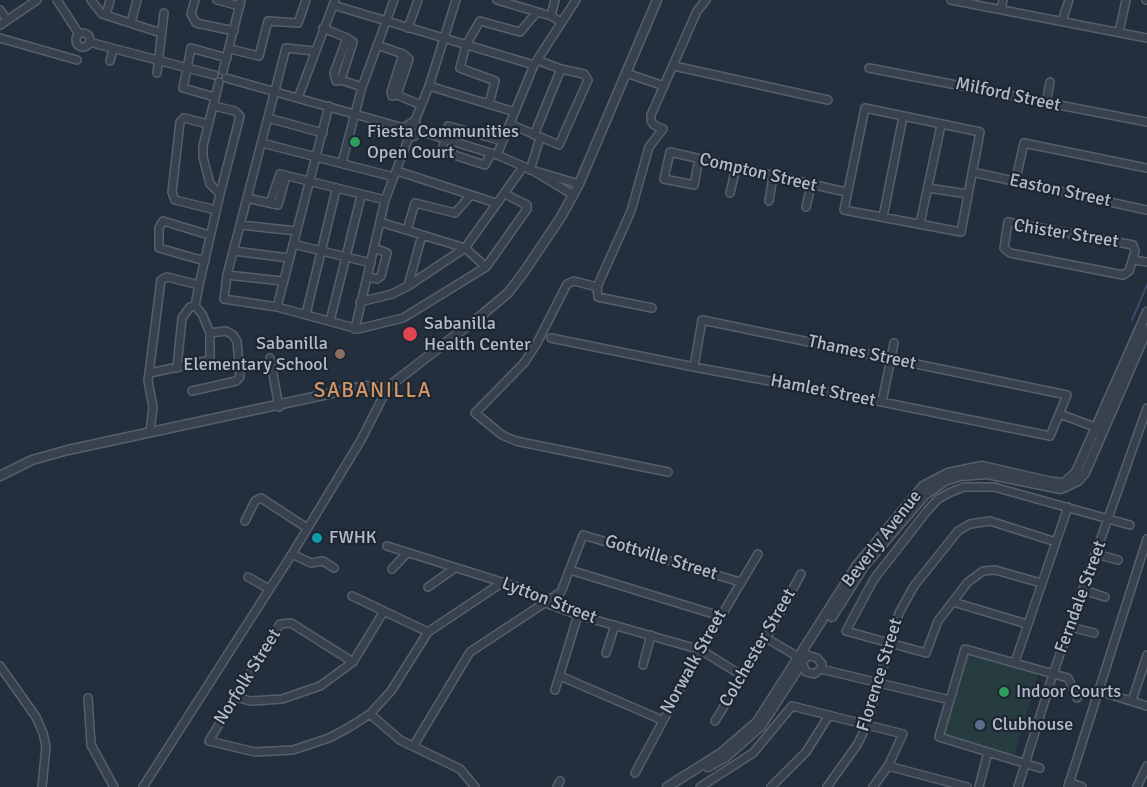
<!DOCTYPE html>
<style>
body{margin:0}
canvas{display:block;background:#242f3e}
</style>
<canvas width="1147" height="787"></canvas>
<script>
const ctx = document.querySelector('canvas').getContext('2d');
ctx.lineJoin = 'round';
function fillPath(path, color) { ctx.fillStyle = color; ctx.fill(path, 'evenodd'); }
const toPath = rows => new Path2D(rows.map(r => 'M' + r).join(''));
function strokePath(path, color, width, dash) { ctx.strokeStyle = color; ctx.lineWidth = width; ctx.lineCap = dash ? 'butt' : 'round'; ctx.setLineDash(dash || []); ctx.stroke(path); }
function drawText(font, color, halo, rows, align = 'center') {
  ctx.font = font + ' Signika,sans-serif'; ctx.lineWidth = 4.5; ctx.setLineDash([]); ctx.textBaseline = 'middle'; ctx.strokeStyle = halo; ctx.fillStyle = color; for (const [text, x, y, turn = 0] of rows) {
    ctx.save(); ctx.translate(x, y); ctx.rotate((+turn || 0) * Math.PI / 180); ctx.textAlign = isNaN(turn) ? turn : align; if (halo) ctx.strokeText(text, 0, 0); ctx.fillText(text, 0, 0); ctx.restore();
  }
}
fillPath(toPath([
 [965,652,1038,674,1014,756,941,734]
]), '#263c3f');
strokePath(toPath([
 [1132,320,1147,285]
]), '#394c67', 2);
const minor = toPath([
 [57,0,79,34],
 [91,0,102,14,161,33],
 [195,0,191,14,196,23,234,31],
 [217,0,240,6],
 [497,0,551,16,561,22],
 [951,0,1147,38],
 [1146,0,1147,0],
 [333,5,534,65],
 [1001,9,1003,0],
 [0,10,7,20],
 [106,15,110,0],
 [551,16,555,0],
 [1062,21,1069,0],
 [131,23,137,0],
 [0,25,37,0],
 [323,28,347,38],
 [408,28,418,0],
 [1119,32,1126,0],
 '76 40a7 7 0 1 1 14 0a7 7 0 1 1-14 0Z',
 [0,38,77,60],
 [347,38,353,42,341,80,336,81,334,73,347,38],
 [89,42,214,75],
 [377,45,403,54],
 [230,49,259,56,268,21,298,23,306,0],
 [314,51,286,48,227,275,224,299,277,307,358,329,403,318,486,267,527,209,527,205,505,194],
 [403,54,409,59,397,95,392,96,391,92,403,54],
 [110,61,113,49],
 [674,66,828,100],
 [869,68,1147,122],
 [223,71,241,0],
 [157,73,164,13],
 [626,73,664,86],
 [226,78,404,128],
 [341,80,362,87],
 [429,86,515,112],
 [397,95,421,105],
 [215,97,183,88,191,48,227,58],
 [298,98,335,0],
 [489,104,495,81,460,68,466,45,480,21,520,32,536,13],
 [1046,104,1050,82],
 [214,106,235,111,240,116,220,194],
 [865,108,980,132,961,232,844,210,865,108],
 [268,118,323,133],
 [414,123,429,86,456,0],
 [208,124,184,118,180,122,172,192,175,200,216,210],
 [510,124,559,145,588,80,584,74,561,69,537,60],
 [419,131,415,136,409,137,404,128,412,122,418,126,419,131,497,155,532,170,573,195],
 [534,135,561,69],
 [262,143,394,177],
 [491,153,485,165,442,151,448,126,503,141],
 [497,155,534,65,576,0],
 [699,159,694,185,664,179,670,152,846,192],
 [342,163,362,87,394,0],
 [530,170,540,138],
 [397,171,496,203],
 [535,171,579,184],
 [972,172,1147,210],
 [1015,183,1024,143,1147,168],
 [928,188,968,194],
 [730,193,736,168],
 [247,198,278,205,286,176],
 [769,201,773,177],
 [270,203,280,174,385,200],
 [806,207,811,186],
 [883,217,903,117],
 [380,222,465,248,486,267],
 [1008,222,1133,245,1135,251,1129,271,1123,275,1010,253,1004,248,1008,222],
 [920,224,941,125],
 [241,225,296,231],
 [407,230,415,203,455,213,471,195],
 [293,244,371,263],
 [234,251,289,258],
 [1133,260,1147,262],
 [205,261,159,248,159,228,163,221,209,235],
 [227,275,282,281],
 [368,277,377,279,381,276,387,253,374,248],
 [199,285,220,194,210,184,203,157,203,146,219,82],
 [408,286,422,235],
 [597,287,574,281,567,284,537,343,524,363,475,413,502,435,516,441,668,472],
 [360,302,392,294,408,286,465,248,523,167],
 [277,307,329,106],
 [652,308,598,297,597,287,631,211,649,147,663,129,654,125,651,121,651,115,697,11,706,0],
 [306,314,336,190],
 [330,321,361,196],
 [355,329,385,200,409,137],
 [551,338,694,367,882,402,1050,436,1067,395,702,320,694,367],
 [270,358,279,407],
 [177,368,182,318,190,307,195,306],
 [150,373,210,360,210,333,202,314,195,306,199,285,167,277,161,280,148,381,153,407,150,432],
 [192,391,236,381,240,377,237,341,233,335,226,331,210,333],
 [882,402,894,343],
 [1060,414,1100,429],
 [245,521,255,501,261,498,307,528],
 [387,546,524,589,546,603,578,615,701,650,741,675],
 [292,554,311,563,323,561,334,568],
 [1096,554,1118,560],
 [392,569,407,553],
 [570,570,720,616],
 [248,577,269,589],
 [1041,583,995,570,983,571,968,582,938,621,926,653,846,631,874,579,927,511,938,499,951,492,964,487,994,487,1130,525],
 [428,587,455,568],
 [1084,590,1105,597],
 [352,596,428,632],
 [953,602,1027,624],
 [1071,627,1094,633],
 [766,638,800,658],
 [606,653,615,625],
 [810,656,817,658,822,664,821,669,814,674,806,672,800,658,810,656],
 [353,662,291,623,280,624,209,741,255,752,293,750,329,738,348,728,370,714,391,691,428,632,503,582],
 [1015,662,1068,507],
 [643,665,651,635],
 [0,666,36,717,43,733,46,746,42,787],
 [821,669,950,700],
 [560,676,662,720],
 [555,690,578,615],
 [1098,691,1147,706],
 [235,697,251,701,282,699,320,686,353,662,384,611],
 [88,698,91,745,114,787],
 [1132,701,1147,655],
 [370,714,400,740,460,769,475,787],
 [715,721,766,638,801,574],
 [414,745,470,652,561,592,583,535,740,582],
 [888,766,967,787],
 [1040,768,939,737,965,649,1068,678,1077,698],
 [635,773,701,650,758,554],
 [1069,782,1082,787],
 [143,787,292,554,361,440,388,387],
 [557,787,560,781],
 [700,787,753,753,792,706,903,734,888,766,873,787],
 [771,787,806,752,828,717],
 [827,787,857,745,866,727,899,613,914,586,958,531,970,524,990,521,1056,542],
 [979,787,988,752],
 [1018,787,1053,674,1147,408],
 [1068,787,1147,539],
 [1137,787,1147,766]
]);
const tertiary = toPath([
 [0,476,32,460,68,450,365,386,388,387,483,314,508,293,524,272,561,217,579,184,657,0],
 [832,617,864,566,925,495,945,481,960,476,987,474,1061,489,1078,481,1085,473,1147,330],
 [708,767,726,757,761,726,807,655],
 [667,787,721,753,757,722,857,565,923,486,948,473,982,466,1052,482,1064,483,1076,472,1147,312]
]);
strokePath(minor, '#565f6c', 10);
strokePath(tertiary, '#565f6c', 11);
strokePath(minor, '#38414e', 7);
strokePath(tertiary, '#38414e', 8);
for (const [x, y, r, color] of [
 [355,142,6,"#2e9e5b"],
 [410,334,8,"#e0444e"],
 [340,354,6,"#8d6e63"],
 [317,538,6,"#0f9aa8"],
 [1004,692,6,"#2e9e5b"],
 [980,725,6,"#5c6f8a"]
]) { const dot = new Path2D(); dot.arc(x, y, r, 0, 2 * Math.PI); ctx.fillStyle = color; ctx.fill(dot); strokePath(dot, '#1d2633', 2); }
drawText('18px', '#b4bcc9', '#1d2633', [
 ["Milford Street",1008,95,12],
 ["Compton Street",758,173,13],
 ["Easton Street",1060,191,12],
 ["Chister Street",1066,234,9],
 ["Thames Street",862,353,12],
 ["Hamlet Street",823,391,11],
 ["Beverly Avenue",882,539,-52],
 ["Gottville Street",661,558,17],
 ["Ferndale Street",1081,597,-70],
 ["Lytton Street",549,601,21],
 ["Colchester Street",758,648,-60],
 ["Norwalk Street",694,662,-61],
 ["Florence Street",880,675,-73],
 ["Norfolk Street",248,677,-58]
]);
drawText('18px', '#b4bcc9', '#1d2633', [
 ["Fiesta Communities",367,132],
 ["Open Court",367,153],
 ["Sabanilla",424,324],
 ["Health Center",424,345],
 ["Sabanilla",328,344,"right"],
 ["Elementary School",328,365,"right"],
 ["FWHK",329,538],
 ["Indoor Courts",1016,692],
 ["Clubhouse",992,725]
], 'left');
ctx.letterSpacing = '1.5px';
drawText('21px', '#d59563', '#1d2633', [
 ["SABANILLA",373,391]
]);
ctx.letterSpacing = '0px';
</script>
